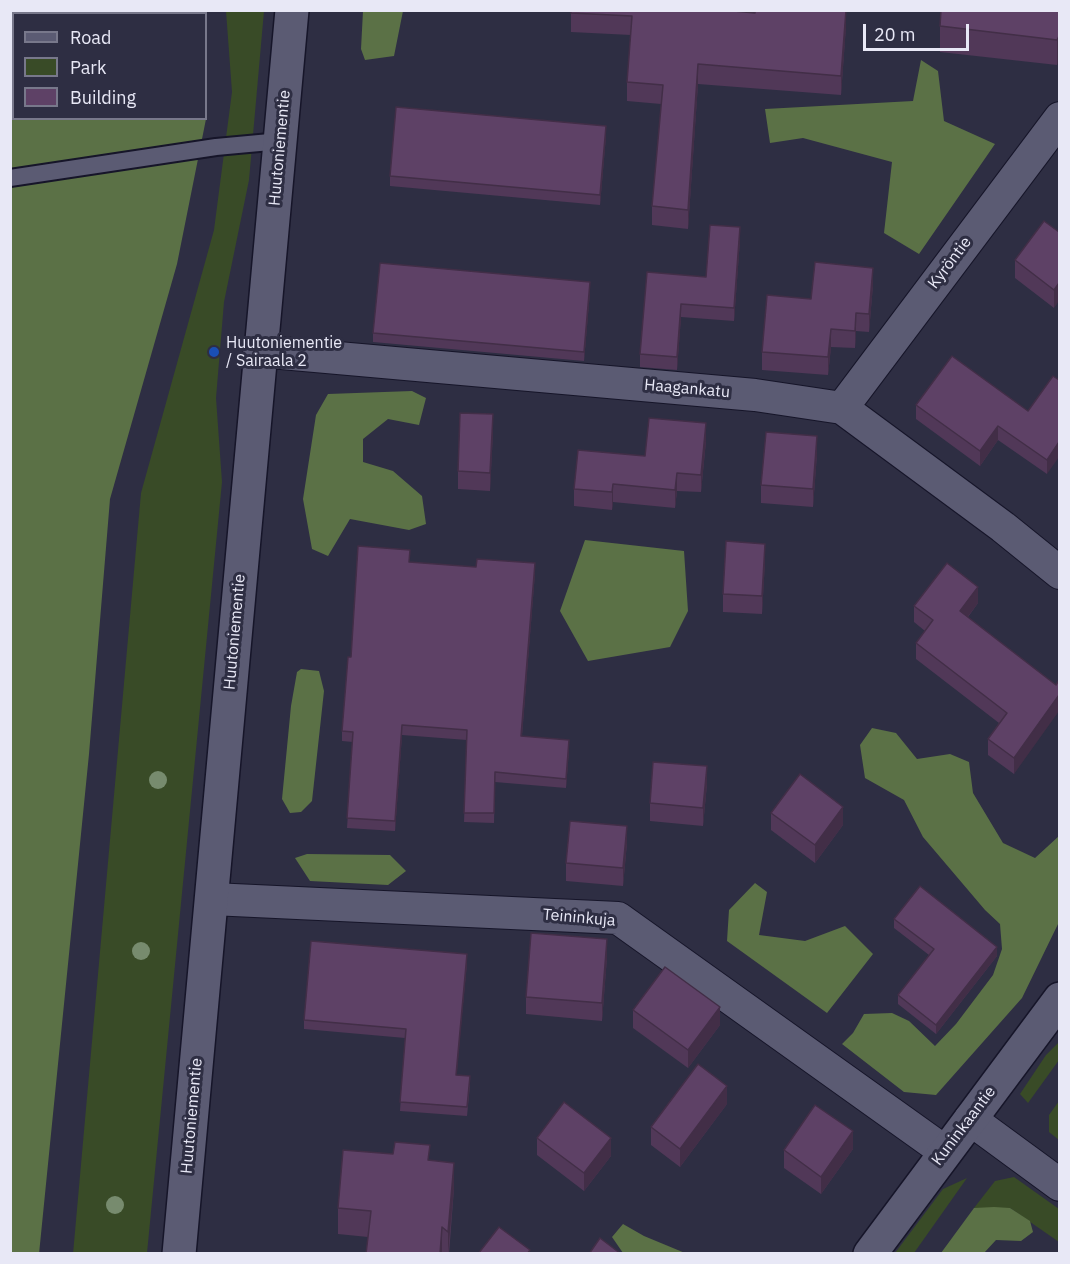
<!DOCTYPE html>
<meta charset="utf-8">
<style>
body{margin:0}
#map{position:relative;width:1070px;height:1264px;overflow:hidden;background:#2e2e43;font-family:"IBM Plex Sans",sans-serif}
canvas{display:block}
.frame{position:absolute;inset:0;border:12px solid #e8e8f6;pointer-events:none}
.legend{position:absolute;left:12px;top:12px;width:195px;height:108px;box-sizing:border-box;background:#2e2e43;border:2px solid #78788b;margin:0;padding:8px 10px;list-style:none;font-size:18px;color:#e8e8f6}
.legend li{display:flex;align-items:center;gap:12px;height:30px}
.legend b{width:30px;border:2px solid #78788b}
.scale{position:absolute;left:863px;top:24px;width:106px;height:27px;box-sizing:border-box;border:3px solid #e8e8f6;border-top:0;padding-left:8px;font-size:18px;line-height:21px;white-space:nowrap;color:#e8e8f6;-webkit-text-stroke:4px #2e2e43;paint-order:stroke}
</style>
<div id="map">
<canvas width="1070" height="1264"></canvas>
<div class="frame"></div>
<ul class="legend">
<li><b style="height:8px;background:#5b5b73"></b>Road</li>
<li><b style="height:16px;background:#394b27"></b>Park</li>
<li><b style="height:16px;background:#5e4166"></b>Building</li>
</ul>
<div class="scale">20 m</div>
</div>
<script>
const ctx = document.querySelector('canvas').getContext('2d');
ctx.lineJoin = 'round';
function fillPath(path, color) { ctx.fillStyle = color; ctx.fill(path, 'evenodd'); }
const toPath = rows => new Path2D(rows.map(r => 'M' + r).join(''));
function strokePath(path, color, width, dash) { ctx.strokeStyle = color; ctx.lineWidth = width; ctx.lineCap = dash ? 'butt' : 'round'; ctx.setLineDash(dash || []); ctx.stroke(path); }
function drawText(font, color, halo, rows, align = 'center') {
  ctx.font = font + ' "IBM Plex Sans",sans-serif'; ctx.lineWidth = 6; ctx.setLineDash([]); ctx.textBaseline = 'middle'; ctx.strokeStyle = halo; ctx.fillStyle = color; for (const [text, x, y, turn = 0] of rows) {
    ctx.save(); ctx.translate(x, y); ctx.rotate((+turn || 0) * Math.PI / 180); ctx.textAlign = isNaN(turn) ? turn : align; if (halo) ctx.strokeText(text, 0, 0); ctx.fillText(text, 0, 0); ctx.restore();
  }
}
fillPath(toPath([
 [226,11,264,11,249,180,224,302,216,398,222,482,147,1253,73,1254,141,493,214,230,232,92],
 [1059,1042,1059,1060,1028,1103,1020,1094,1046,1055],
 [1059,1101,1059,1140,1049,1132,1049,1115],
 [1014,1177,1059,1209,1059,1242,1010,1208,974,1208,995,1181],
 [967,1178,914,1253,895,1253,943,1189]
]), '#394b27');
fillPath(toPath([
 [10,11,205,11,205,14,14,14,14,118,206,118,206,36,207,114,177,264,110,499,89,754,39,1254,10,1253],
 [363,11,403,11,394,56,365,60,361,49],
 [921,60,938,71,944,121,995,144,919,254,884,233,892,162,803,138,770,143,765,109,913,101],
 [412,391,426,398,419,425,388,419,363,439,363,462,393,471,422,496,426,524,409,530,350,519,328,556,312,549,303,499,316,415,328,394],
 [585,540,684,551,688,611,670,647,588,661,560,611],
 [301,669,319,671,324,691,312,801,301,812,290,813,282,799,291,706,297,672],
 [872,728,896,733,917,759,950,754,969,762,973,793,1003,843,1035,858,1059,836,1059,922,1022,998,936,1095,904,1092,842,1044,853,1033,864,1014,892,1013,909,1021,935,1046,956,1024,993,975,1002,949,1000,924,985,910,923,837,904,800,865,778,860,745],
 [307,854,390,855,406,871,388,885,310,881,295,858],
 [755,883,767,892,759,935,805,941,845,926,873,954,827,1013,727,941,729,910],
 [994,1207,1010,1208,1030,1221,1033,1232,1021,1241,996,1240,984,1253,941,1253,974,1208],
 [623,1224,644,1236,685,1253,623,1253,612,1237]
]), '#5b7146');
const lane = toPath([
 [10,178,216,147,281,141]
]);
const street = toPath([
 [259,351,755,395,842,408,1003,527,1060,573],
 [842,408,1060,118],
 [212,899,618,918,944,1151],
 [970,1119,1060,1185]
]);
const secondary = toPath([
 [179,1254,292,10],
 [870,1254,1060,999]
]);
strokePath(lane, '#161529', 20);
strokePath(street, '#161529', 34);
strokePath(secondary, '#161529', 36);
strokePath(lane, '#5b5b73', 16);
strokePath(street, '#5b5b73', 32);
strokePath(secondary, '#5b5b73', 33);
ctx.fillStyle = '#778b6e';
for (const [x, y] of [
 [158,780],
 [141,951],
 [115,1205]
]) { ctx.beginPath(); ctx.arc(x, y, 9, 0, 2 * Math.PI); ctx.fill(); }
fillPath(toPath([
 [571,10,846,26,841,95,698,84,688,229,652,225,652,206,661,104,627,101,627,82,631,35,571,32],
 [1059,10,1057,65,940,52,940,26],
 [606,136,600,205,390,186,390,176],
 [1059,232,1054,308,1015,278,1015,260],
 [740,240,734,321,681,317,677,370,640,367,640,354,647,272,706,277],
 [873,285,869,332,856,331,855,348,831,347,828,375,762,370,762,352,811,299],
 [590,292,584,361,373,342,373,333],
 [1053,376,1047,474,998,440,980,466,916,419,916,405,1028,411],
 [493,432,490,491,458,489,458,471],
 [706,441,701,492,677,491,675,508,613,502,612,510,574,506,574,489,645,456],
 [817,454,813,507,761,503,761,485],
 [765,561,762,614,723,612,723,594],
 [409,562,535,573,522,736,569,750,566,788,495,782,494,823,464,822,467,740,402,735,395,831,347,828,353,742,342,741,342,731,351,657],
 [978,603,968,617,1056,685,1014,774,988,755,988,739,999,723,916,659,916,643,925,631,914,622,914,606],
 [707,784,703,826,650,821,650,803],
 [771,813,843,825,815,863,771,830],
 [627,843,623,886,566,881,566,863],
 [894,919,997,956,936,1034,898,1004,898,995,929,955,894,928],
 [607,957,602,1021,526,1014,526,997],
 [467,963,456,1075,470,1085,467,1116,400,1111,405,1038,304,1029,304,1020],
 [633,1010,720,1025,688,1068,633,1028],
 [727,1104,680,1167,651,1145,651,1127],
 [537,1138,611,1156,584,1191,537,1155],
 [853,1149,821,1194,784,1168,784,1150],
 [430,1161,454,1188,449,1254,443,1254,442,1252,368,1237,338,1234,338,1208]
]), '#513858');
fillPath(toPath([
 [846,10,846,26,841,95,841,76],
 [1059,36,1059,62,1057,65,1057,40],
 [698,64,698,84,688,229,688,210],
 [606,126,606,136,600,205,600,195],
 [740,227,740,240,734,321,734,308],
 [873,268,873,285,869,332,869,314],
 [590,282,590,292,584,361,584,352],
 [1059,283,1059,301,1054,308,1054,290],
 [681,304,681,317,677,370,677,357],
 [856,313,856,331,855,348,855,331],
 [831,329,831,347,828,375,828,357],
 [493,414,493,432,490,491,490,473],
 [706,423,706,441,701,492,701,475],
 [998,426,998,440,980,466,980,451],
 [817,436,817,454,813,507,813,489],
 [1059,442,1059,457,1047,474,1047,460],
 [677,473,677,491,675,508,675,490],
 [613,484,613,502,612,510,612,492],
 [765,544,765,561,762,614,762,596],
 [535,563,535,573,521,746,521,736],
 [978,587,978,603,960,627,960,611],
 [1059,695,1059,711,1014,774,1014,758],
 [402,725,402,735,395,831,395,821],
 [569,740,569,750,566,788,566,779],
 [707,766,707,784,703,826,703,808],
 [843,807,843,825,815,863,815,845],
 [627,826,627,843,623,886,623,868],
 [607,939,607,957,602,1021,602,1003],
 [997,947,997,956,936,1034,936,1025],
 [467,954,467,963,456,1084,456,1075],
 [720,1007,720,1025,688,1068,688,1050],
 [727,1086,727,1104,680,1167,680,1149],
 [853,1131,853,1149,821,1194,821,1177],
 [611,1138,611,1156,584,1191,584,1173],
 [454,1163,454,1188,448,1254,448,1232],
 [442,1227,442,1254,440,1254]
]), '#422e47');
const building = toPath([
 [571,10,723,10,755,13,755,10,846,10,841,76,698,64,688,210,652,206,663,85,627,82,632,16,571,13,571,10],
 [941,10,1059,10,1059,36,1057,40,940,26,941,10],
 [396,107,606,126,600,195,390,176,396,107],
 [1044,221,1059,232,1059,283,1054,290,1015,260,1044,221],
 [710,225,740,227,734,308,681,304,677,357,640,354,647,272,706,277,710,225],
 [815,262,873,268,869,314,856,313,855,331,831,329,828,357,762,352,767,295,811,299,815,262],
 [380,263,590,282,584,352,373,333,380,263],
 [952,356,1028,411,1053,376,1059,380,1059,442,1047,460,998,426,980,451,916,405,952,356],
 [460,413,493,414,490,473,458,471,460,413],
 [649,418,706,423,701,475,677,473,675,490,613,484,612,492,574,489,578,450,645,456,649,418],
 [766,432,817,436,813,489,761,485,766,432],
 [726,541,765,544,762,596,723,594,726,541],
 [358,546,410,550,409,562,476,567,477,559,535,563,521,736,569,740,566,779,495,772,494,813,464,813,467,730,402,725,395,821,347,818,353,732,342,731,348,657,351,657,358,546],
 [947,563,978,587,960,611,1056,685,1059,680,1059,695,1014,758,988,739,1007,713,916,643,933,620,914,606,947,563],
 [653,762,707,766,703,808,650,803,653,762],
 [800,774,843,807,815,845,771,813,800,774],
 [570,821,627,826,623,868,566,863,570,821],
 [920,886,997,947,936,1025,898,995,934,949,894,919,920,886],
 [531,933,607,939,602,1003,526,997,531,933],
 [311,941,467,954,456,1075,470,1076,467,1107,400,1102,406,1029,304,1020,311,941],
 [665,967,720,1007,688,1050,633,1010,665,967],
 [698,1064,727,1086,680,1149,651,1127,698,1064],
 [564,1102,611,1138,584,1173,537,1138,564,1102],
 [815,1105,853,1131,821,1177,784,1150,815,1105],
 [395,1142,430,1145,428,1160,454,1163,448,1232,442,1227,440,1254,366,1254,371,1211,338,1208,343,1150,393,1154,395,1142],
 [499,1227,530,1250,527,1254,478,1254,499,1227],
 [600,1238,621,1254,589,1254,600,1238]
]);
fillPath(building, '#5e4166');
strokePath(building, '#422e47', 1.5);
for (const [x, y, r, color] of [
 [214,352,6,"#1a4fb4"]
]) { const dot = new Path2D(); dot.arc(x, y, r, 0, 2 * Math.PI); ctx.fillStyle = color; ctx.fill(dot); strokePath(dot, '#2e2e43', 2); }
drawText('16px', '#e8e8f6', '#2e2e43', [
 ["Huutoniementie",280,148,-85],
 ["Kyröntie",950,263,-53],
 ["Haagankatu",687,389,5],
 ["Huutoniementie",235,632,-85],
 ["Teininkuja",579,918,5],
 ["Huutoniementie",192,1116,-85],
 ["Kuninkaantie",964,1126,-53]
]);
drawText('16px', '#e8e8f6', '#2e2e43', [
 ["Huutoniementie",226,343],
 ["/ Sairaala 2",226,361]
], 'left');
</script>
